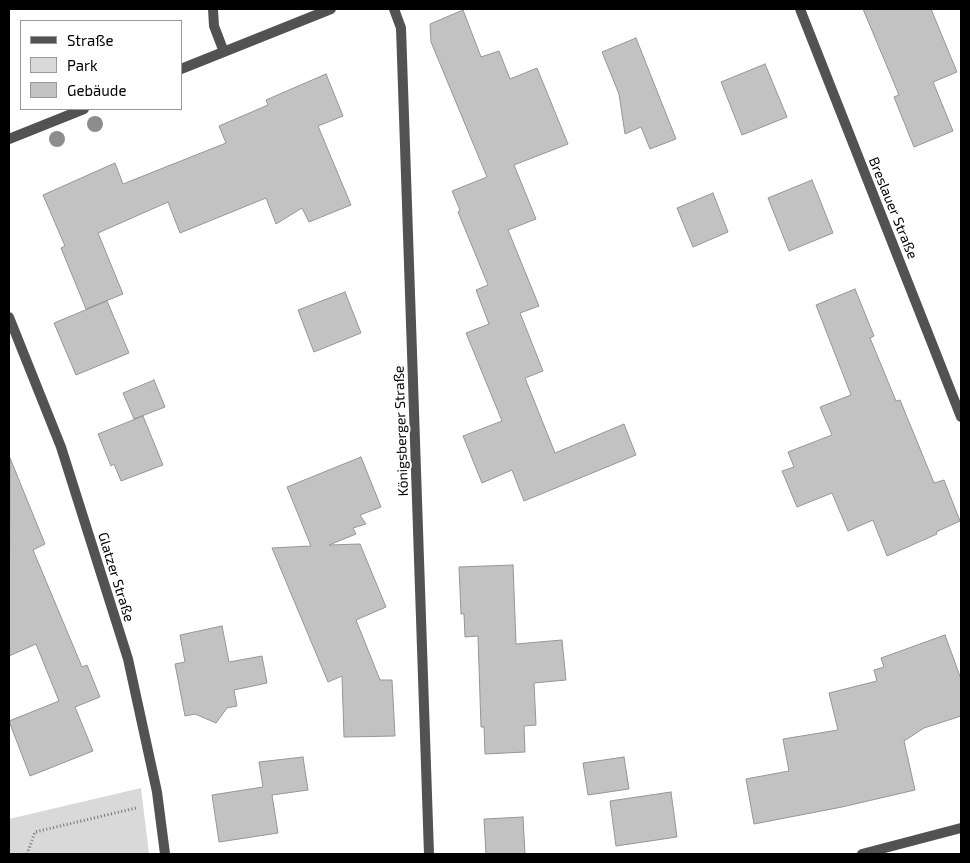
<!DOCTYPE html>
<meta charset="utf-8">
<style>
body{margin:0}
#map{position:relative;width:970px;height:863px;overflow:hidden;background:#fff;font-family:"Exo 2",sans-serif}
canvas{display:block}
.frame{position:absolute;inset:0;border:10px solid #000;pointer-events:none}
.legend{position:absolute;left:20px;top:20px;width:162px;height:90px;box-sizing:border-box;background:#fff;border:1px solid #999;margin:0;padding:6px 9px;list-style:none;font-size:15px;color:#000}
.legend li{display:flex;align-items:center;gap:10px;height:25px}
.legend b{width:25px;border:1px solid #999}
</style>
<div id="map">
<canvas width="970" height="863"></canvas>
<div class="frame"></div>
<ul class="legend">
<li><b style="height:6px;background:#525252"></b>Straße</li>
<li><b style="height:14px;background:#d9d9d9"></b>Park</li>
<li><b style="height:14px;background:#c2c2c2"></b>Gebäude</li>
</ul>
</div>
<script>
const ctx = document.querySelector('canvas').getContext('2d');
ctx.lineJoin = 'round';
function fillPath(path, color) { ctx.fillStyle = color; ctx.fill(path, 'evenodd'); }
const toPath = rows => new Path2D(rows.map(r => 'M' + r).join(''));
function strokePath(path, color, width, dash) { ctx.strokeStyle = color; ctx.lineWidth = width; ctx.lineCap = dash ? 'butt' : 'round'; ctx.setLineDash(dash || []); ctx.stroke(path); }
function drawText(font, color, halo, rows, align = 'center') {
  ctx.font = font + ' "Exo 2",sans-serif'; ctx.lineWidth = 4; ctx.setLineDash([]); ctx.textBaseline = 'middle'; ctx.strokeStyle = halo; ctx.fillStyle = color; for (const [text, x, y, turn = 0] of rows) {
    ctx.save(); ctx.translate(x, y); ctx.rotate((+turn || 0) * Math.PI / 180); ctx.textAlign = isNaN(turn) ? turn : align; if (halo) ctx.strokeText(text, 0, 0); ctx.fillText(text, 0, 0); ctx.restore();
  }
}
fillPath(toPath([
 [141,788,149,854,9,854,9,819]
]), '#d9d9d9');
const building = toPath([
 [863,9,931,9,957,72,933,82,953,131,914,147,894,97,899,95,863,9],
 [463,10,481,57,499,51,510,79,537,68,568,144,514,165,536,219,508,230,539,306,520,313,543,371,525,378,555,453,624,424,636,455,524,501,512,470,482,483,463,436,502,421,466,333,489,324,476,290,488,285,458,212,460,210,452,191,487,177,431,42,430,24,463,10],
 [636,38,676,139,650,149,641,127,625,134,619,94,602,52,636,38],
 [765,64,787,117,742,135,721,82,765,64],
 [326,74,343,116,318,126,351,205,309,222,302,208,276,224,266,198,180,233,168,202,98,233,123,294,86,309,61,248,65,246,43,195,115,163,123,184,226,143,219,126,268,105,266,100,326,74],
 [812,180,833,233,789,251,768,198,812,180],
 [713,193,728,232,693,247,677,208,713,193],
 [855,289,874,336,870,338,896,401,900,400,934,483,944,480,960,521,936,532,937,534,887,556,873,520,848,531,832,493,797,507,782,471,794,467,788,452,832,435,820,407,851,395,816,305,855,289],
 [345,292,361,333,314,352,298,310,345,292],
 [107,301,129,353,76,375,54,323,107,301],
 [154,380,165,407,134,419,123,393,154,380],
 [143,416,163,465,121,481,114,464,111,466,98,434,143,416],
 [361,457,381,507,360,515,366,524,353,528,356,534,329,545,360,544,386,607,356,620,380,680,392,680,395,736,344,737,342,676,328,682,272,548,311,546,287,487,361,457],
 [10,458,45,544,33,550,82,667,87,665,100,697,75,707,93,751,30,776,9,721,59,701,36,644,9,656,10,458],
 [513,565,516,644,562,640,566,680,534,683,536,725,524,726,525,752,485,754,484,727,481,727,478,636,465,637,464,614,461,614,459,567,513,565],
 [222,626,229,662,262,656,267,683,234,690,237,706,227,708,216,723,195,714,185,716,175,664,185,662,180,635,222,626],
 [945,635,961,679,961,716,924,728,904,741,915,790,842,807,754,824,746,779,789,771,783,739,838,730,829,693,877,681,874,670,884,667,881,658,945,635],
 [303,757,308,790,272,795,278,833,219,842,212,795,263,787,259,762,303,757],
 [624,757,629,789,588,795,583,763,624,757],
 [671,792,677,837,616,846,610,801,671,792],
 [523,817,525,854,486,854,484,819,523,817]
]);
fillPath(building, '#c2c2c2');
strokePath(building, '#969696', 1);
strokePath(toPath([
 [27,854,35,832,136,808]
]), '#747474', 3, [1, 2.5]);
strokePath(toPath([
 [213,9,214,26,224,52],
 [394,9,401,28,429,854],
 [800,9,961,417],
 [181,69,331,9],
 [9,139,84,109],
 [9,317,61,447,128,659,157,792,165,854],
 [862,854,961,828]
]), '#525252', 10);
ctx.fillStyle = '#8d8d8d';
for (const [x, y] of [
 [95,124],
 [57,139]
]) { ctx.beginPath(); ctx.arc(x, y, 8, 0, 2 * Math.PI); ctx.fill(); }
drawText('14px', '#000', '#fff', [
 ["Breslauer Straße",893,208,68],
 ["Königsberger Straße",401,431,-92],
 ["Glatzer Straße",116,577,73]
]);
</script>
